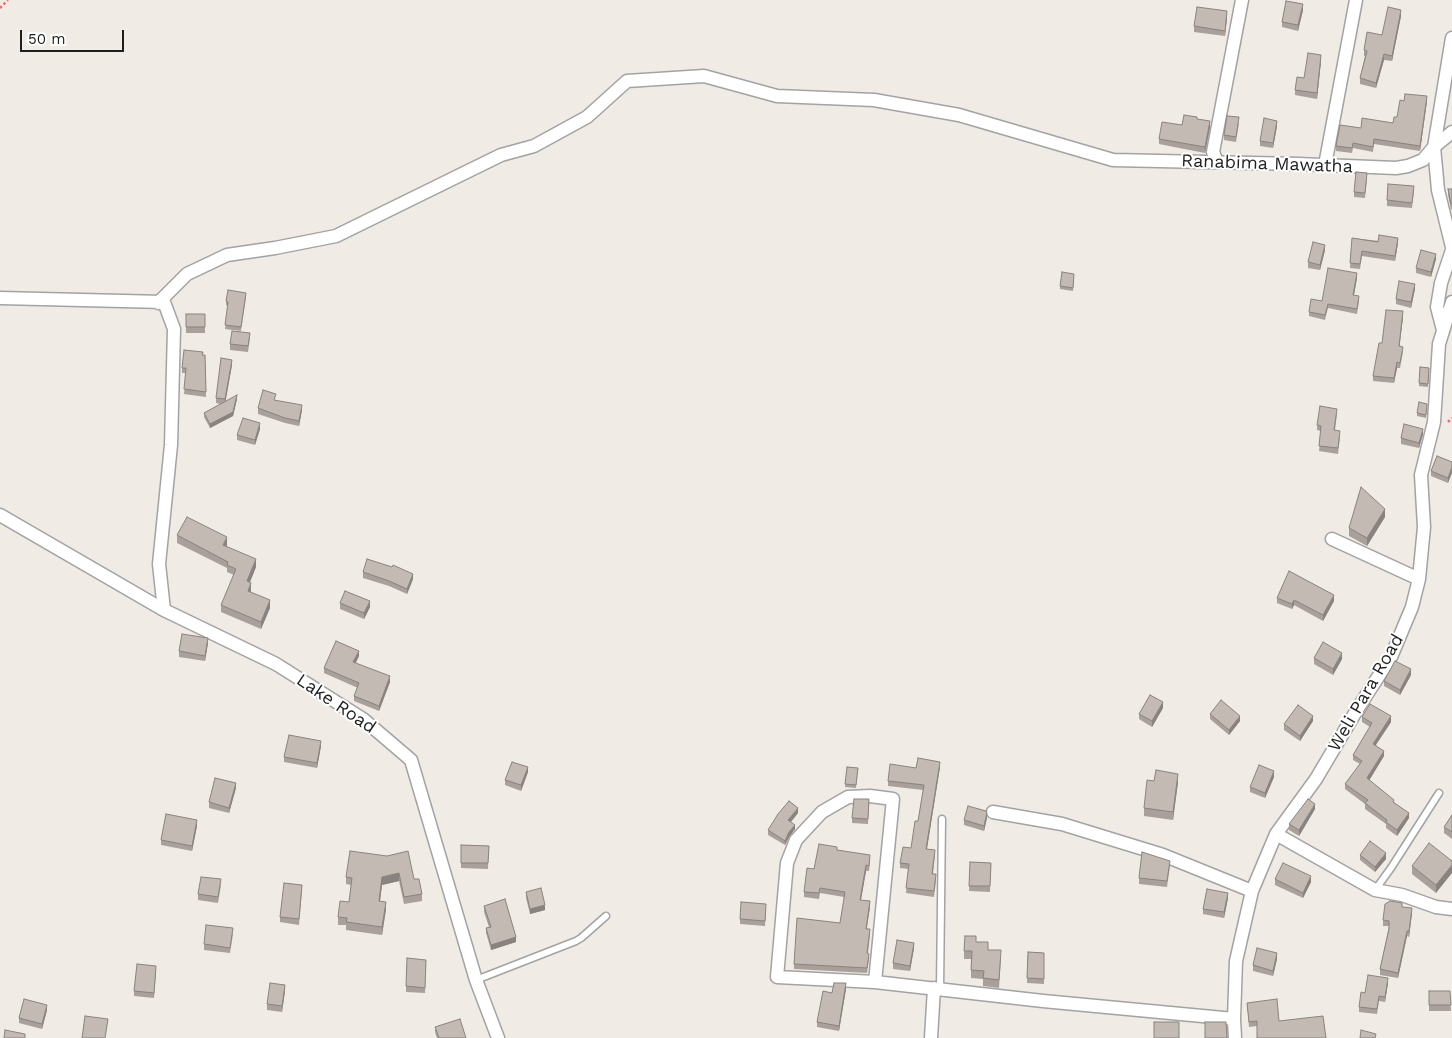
<!DOCTYPE html>
<style>
body{margin:0}
#map{position:relative;width:1452px;height:1038px;overflow:hidden;background:#f0ebe5;font-family:"Work Sans",sans-serif}
canvas{display:block}
.scale{position:absolute;left:20px;top:30px;width:104px;height:22px;box-sizing:border-box;border:2px solid #1f1f1f;border-top:0;padding-left:6px;font-size:15px;line-height:18px;white-space:nowrap;color:#1f1f1f;-webkit-text-stroke:4px #fff;paint-order:stroke}
</style>
<div id="map">
<canvas width="1452" height="1038"></canvas>
<div class="scale">50 m</div>
</div>
<script>
const ctx = document.querySelector('canvas').getContext('2d');
ctx.lineJoin = 'round';
const toPath = rows => new Path2D(rows.map(r => 'M' + r).join(''));
function strokePath(path, color, width, dash) { ctx.strokeStyle = color; ctx.lineWidth = width; ctx.lineCap = dash ? 'butt' : 'round'; ctx.setLineDash(dash || []); ctx.stroke(path); }
function fillPath(path, color) { ctx.fillStyle = color; ctx.fill(path, 'evenodd'); }
function drawText(font, color, halo, rows, align = 'center') {
  ctx.font = font + ' "Work Sans",sans-serif'; ctx.lineWidth = 4; ctx.setLineDash([]); ctx.textBaseline = 'middle'; ctx.strokeStyle = halo; ctx.fillStyle = color; for (const [text, x, y, turn = 0] of rows) {
    ctx.save(); ctx.translate(x, y); ctx.rotate((+turn || 0) * Math.PI / 180); ctx.textAlign = isNaN(turn) ? turn : align; if (halo) ctx.strokeText(text, 0, 0); ctx.fillText(text, 0, 0); ctx.restore();
  }
}
const lane = toPath([
 [1375,890,1391,868,1439,793],
 [476,980,576,941,581,938,606,916],
 [940,989,942,819]
]);
const street = toPath([
 [1452,38,1434,147,1438,190,1452,247],
 [1217,162,1213,152,1242,0],
 [1325,165,1356,0],
 [0,298,164,302,174,329,171,445,159,564,164,610],
 [158,303,187,274,227,255,275,248,336,236,501,155,534,146,587,117,627,81,704,76,777,96,874,100,959,115,1113,160,1298,164,1396,168,1408,166,1423,160,1434,147,1452,132],
 [1443,330,1437,307,1441,283,1452,250],
 [0,515,164,610,276,664,363,719,411,760,476,980,498,1038],
 [1332,539,1419,579],
 [993,812,1062,824,1163,855,1252,891],
 [1276,834,1375,890,1402,895,1436,907,1452,909],
 [875,982,893,799,870,796,848,797,822,812,796,840,787,863,777,977,875,982,1043,1001,1234,1019],
 [931,1038,934,988],
 [1235,1038,1234,1019,1236,961,1252,891,1276,834,1316,779,1358,708,1391,657,1412,607,1419,579,1424,527,1421,475,1434,422,1439,344,1452,302]
]);
strokePath(lane, '#a3a3a3', 9);
strokePath(street, '#a3a3a3', 15);
strokePath(toPath([
 [0,8,8,0],
 [1448,422,1452,418]
]), '#fa6b6b', 2.5, [2.5, 2.5]);
strokePath(lane, '#fff', 6);
strokePath(street, '#fff', 12);
fillPath(toPath([
 [1303,10,1298,31,1282,27,1282,22],
 [1401,16,1392,61,1384,60,1376,88,1360,84,1360,78,1365,56,1364,56,1364,50,1382,35],
 [1227,17,1225,36,1194,32,1194,26],
 [1321,61,1317,99,1295,95,1295,90,1304,78],
 [1404,101,1427,101,1420,151,1374,144,1373,152,1353,148,1352,153,1336,151,1336,146,1361,128,1393,123,1397,117],
 [1197,119,1210,127,1205,153,1159,144,1159,139,1182,125],
 [1239,123,1236,142,1224,140,1224,135],
 [1277,126,1273,148,1260,146,1260,141],
 [1367,178,1365,198,1354,197,1354,192],
 [1448,189,1452,189,1452,209,1451,210,1448,195],
 [1414,191,1412,208,1387,206,1387,200],
 [1352,238,1398,243,1395,261,1362,256,1360,269,1350,268],
 [1325,250,1320,270,1308,268,1308,262],
 [1436,259,1431,277,1416,273,1416,268],
 [1074,277,1073,291,1060,289,1060,286],
 [1357,278,1354,295,1359,301,1357,314,1328,308,1325,320,1309,316,1309,312,1322,301],
 [1415,289,1411,308,1396,304,1396,299],
 [246,297,241,331,225,329,228,306,226,305,226,301],
 [186,314,205,314,205,333,186,333],
 [1403,317,1399,346,1403,352,1400,368,1397,368,1394,383,1373,381,1373,376,1382,343],
 [250,338,248,352,230,350,230,344],
 [202,355,205,355,206,397,184,394,186,373,182,373,182,368],
 [232,365,225,401,237,399,233,416,210,428,204,417,204,413,220,404,216,403,216,398],
 [1420,367,1429,368,1428,387,1419,386],
 [276,400,302,410,299,426,285,423,258,414,258,408],
 [1427,404,1426,418,1417,416,1417,413],
 [1337,414,1335,430,1340,437,1338,454,1319,451,1321,431,1317,430,1317,425],
 [260,429,255,445,237,440,237,435],
 [1423,434,1419,448,1401,444,1401,438],
 [1452,462,1448,483,1431,476,1431,471],
 [1385,517,1367,546,1349,536,1349,528],
 [177,535,227,545,226,546,256,567,250,582,251,591,251,592,270,608,261,629,221,612,221,605,234,575,227,572,227,568,177,543],
 [363,572,413,579,407,594,389,586,363,578],
 [1277,598,1334,601,1323,621,1294,605,1292,609,1277,603],
 [340,603,370,607,364,619,340,609],
 [208,643,205,661,179,657,179,651],
 [359,656,356,663,390,682,379,711,354,701,354,696,358,688,324,673,324,668],
 [1314,658,1342,659,1333,675,1314,664],
 [1411,675,1400,695,1384,686,1384,681],
 [1163,708,1152,727,1139,719,1139,714],
 [1210,714,1240,721,1229,735,1210,719],
 [1362,717,1391,722,1376,745,1384,756,1369,780,1394,802,1409,818,1397,836,1386,828,1386,824,1365,809,1365,804,1345,789,1345,784,1360,764,1353,760,1353,755,1370,727,1362,722],
 [1313,721,1300,741,1284,730,1284,724],
 [321,746,317,768,284,762,284,757],
 [847,767,858,768,856,788,845,787],
 [940,767,927,849,935,855,933,874,936,880,934,897,906,893,908,869,900,868,900,863,911,848,918,821,923,790,888,786,888,781,916,768],
 [528,772,521,791,505,785,505,780],
 [1274,777,1265,798,1250,792,1250,787],
 [1154,781,1178,782,1173,820,1144,816,1144,808],
 [236,788,229,813,209,808,209,802],
 [869,799,868,824,852,823,852,818],
 [1315,809,1299,836,1289,830,1289,824],
 [798,813,791,822,795,829,789,837,785,845,768,835,768,830],
 [1452,815,1452,839,1444,833,1444,827],
 [987,818,984,831,964,825,964,820],
 [197,826,192,851,161,845,161,840],
 [461,845,489,846,488,869,461,868],
 [837,850,870,860,869,871,866,871,861,900,870,907,866,929,870,935,868,953,869,959,867,973,794,969,794,964,840,923,844,897,820,893,819,899,804,897,804,892,814,869],
 [1360,855,1386,859,1375,872,1360,860],
 [387,856,414,879,422,894,422,901,404,904,399,881,382,885,380,901,386,909,382,935,346,930,346,925,338,925,338,917,349,902,351,885,346,884,346,877],
 [1452,861,1436,893,1412,874,1412,866],
 [970,862,991,863,990,892,969,891],
 [1170,866,1167,887,1139,884,1139,878],
 [1275,879,1311,882,1303,898,1275,885],
 [221,885,218,903,198,900,198,894],
 [302,890,299,925,280,922,280,917],
 [526,892,545,910,530,914,526,898],
 [1228,898,1224,918,1203,914,1203,909],
 [484,906,516,942,491,950,486,933,486,928,489,927,484,912],
 [1402,907,1412,913,1409,937,1407,936,1398,978,1380,975,1380,969,1389,926,1383,926,1383,920],
 [766,910,765,926,740,924,740,919],
 [233,934,230,953,204,950,204,944],
 [976,942,1001,958,999,988,983,986,983,979,971,978,971,959,964,959,964,951],
 [914,948,910,971,893,969,893,963],
 [1028,952,1044,953,1044,984,1027,983],
 [1277,959,1273,976,1253,971,1253,965],
 [426,960,425,993,406,992,406,986],
 [156,972,154,998,134,996,134,991],
 [1388,983,1385,1002,1379,1001,1377,1014,1359,1012,1359,1007,1365,993],
 [846,989,839,1031,817,1027,817,1022,832,993],
 [285,991,282,1012,267,1010,267,1004],
 [1429,991,1450,991,1451,1011,1429,1011],
 [1247,1003,1279,1021,1257,1026,1249,1027],
 [47,1010,42,1029,19,1023,19,1018],
 [435,1027,466,1038,437,1038,435,1032]
]), '#a9a09b');
fillPath(toPath([
 [1303,4,1303,10,1298,31,1298,25],
 [1401,10,1401,16,1392,61,1392,56],
 [1227,11,1227,17,1225,36,1225,31],
 [1384,54,1384,60,1376,88,1376,83],
 [1321,55,1321,61,1317,99,1317,93],
 [1427,96,1427,101,1420,151,1420,146],
 [1210,121,1210,127,1205,153,1205,147],
 [1277,121,1277,126,1273,148,1273,143],
 [1398,238,1398,243,1395,261,1395,256],
 [1325,245,1325,250,1320,270,1320,265],
 [1436,254,1436,259,1431,277,1431,272],
 [1357,273,1357,278,1353,300,1353,295],
 [1415,284,1415,289,1411,308,1411,302],
 [1403,311,1403,317,1399,351,1399,346],
 [232,360,232,365,225,405,225,399],
 [1397,362,1397,368,1394,383,1394,378],
 [237,395,237,399,233,416,210,428,210,424],
 [302,405,302,410,299,426,299,421],
 [260,423,260,429,255,445,255,440],
 [1423,429,1423,434,1419,448,1419,443],
 [1452,467,1452,473,1448,483,1448,478],
 [1385,509,1385,517,1367,546,1367,538],
 [227,537,227,545,223,552,223,545],
 [256,559,256,567,247,589,247,581],
 [413,574,413,579,407,594,407,589],
 [251,583,251,591,248,599,248,591],
 [1334,595,1334,601,1323,621,1323,615],
 [270,600,270,608,261,629,261,622],
 [1294,600,1294,605,1292,609,1292,604],
 [370,601,370,607,364,619,364,613],
 [208,638,208,643,205,661,205,656],
 [359,651,359,656,353,667,353,662],
 [1342,653,1342,659,1333,675,1333,669],
 [1411,669,1411,675,1400,695,1400,690],
 [390,676,390,682,379,711,379,706],
 [1163,702,1163,708,1152,727,1152,721],
 [1240,716,1240,721,1229,735,1229,730],
 [1313,716,1313,721,1300,741,1300,736],
 [1391,716,1391,722,1373,749,1373,744],
 [321,741,321,746,317,768,317,763],
 [1384,751,1384,756,1367,784,1367,778],
 [940,762,940,767,926,854,926,849],
 [528,767,528,772,521,791,521,785],
 [1274,771,1274,777,1265,798,1265,793],
 [1178,774,1178,782,1173,820,1173,812],
 [236,783,236,788,229,813,229,808],
 [1315,804,1315,809,1299,836,1299,830],
 [798,808,798,813,788,825,788,820],
 [987,812,987,818,984,831,984,826],
 [1409,813,1409,818,1397,836,1397,830],
 [197,820,197,826,192,851,192,846],
 [795,825,795,829,789,837,785,845,785,841,789,832],
 [1386,853,1386,859,1375,872,1375,867],
 [866,865,866,871,860,905,860,900],
 [1452,865,1452,873,1436,893,1436,885],
 [399,873,399,881,382,885,379,908,379,901,382,877],
 [1311,876,1311,882,1303,898,1303,893],
 [1228,893,1228,898,1224,918,1224,912],
 [870,901,870,907,866,934,866,929],
 [386,902,386,909,382,935,382,927],
 [545,905,545,910,530,914,530,909],
 [1412,908,1412,913,1409,937,1409,931],
 [1407,931,1407,936,1398,978,1398,973],
 [516,937,516,942,491,950,491,945],
 [914,943,914,948,910,971,910,966],
 [1277,953,1277,959,1273,976,1273,971],
 [1388,978,1388,983,1385,1002,1385,997],
 [846,983,846,989,839,1031,839,1026],
 [285,985,285,991,282,1012,282,1006],
 [47,1005,47,1010,42,1029,42,1024]
]), '#89827e');
const building = toPath([
 [1286,1,1303,4,1298,25,1282,22,1286,1],
 [1197,7,1227,11,1225,31,1194,26,1197,7],
 [1388,7,1401,10,1392,56,1384,54,1376,83,1360,78,1367,51,1364,50,1367,32,1382,35,1388,7],
 [1308,53,1321,55,1317,93,1295,90,1297,77,1304,78,1308,53],
 [1405,94,1427,96,1420,146,1374,139,1373,147,1353,143,1352,148,1336,146,1340,125,1361,128,1362,118,1393,123,1394,117,1397,117,1400,100,1404,101,1405,94],
 [1184,115,1197,117,1197,119,1210,121,1205,147,1159,139,1162,122,1182,125,1184,115],
 [1227,116,1239,117,1236,137,1224,135,1227,116],
 [1264,118,1277,121,1273,143,1260,141,1264,118],
 [1356,172,1367,173,1365,193,1354,192,1356,172],
 [1388,184,1414,186,1412,203,1387,200,1388,184],
 [1448,189,1452,189,1452,204,1451,204,1448,189],
 [1379,235,1398,238,1395,256,1362,251,1360,264,1350,263,1352,238,1378,242,1379,235],
 [1313,242,1325,245,1320,265,1308,262,1313,242],
 [1421,250,1436,254,1431,272,1416,268,1421,250],
 [1328,268,1357,273,1353,295,1359,296,1357,309,1328,304,1325,315,1309,312,1311,299,1322,301,1328,268],
 [1062,272,1074,274,1073,288,1060,286,1062,272],
 [1399,281,1415,284,1411,302,1396,299,1399,281],
 [228,290,246,293,241,327,225,325,228,302,226,301,228,290],
 [1386,310,1403,311,1399,346,1403,347,1400,363,1397,362,1394,378,1373,376,1379,343,1382,343,1386,310],
 [186,314,205,314,205,327,186,327,186,314],
 [232,331,250,333,248,346,230,344,232,331],
 [184,350,203,352,202,355,205,355,206,392,184,389,186,368,182,368,184,350],
 [221,358,232,360,225,399,216,398,221,358],
 [1420,367,1429,368,1428,384,1419,383,1420,367],
 [263,390,276,394,274,400,302,405,299,421,285,418,258,408,263,390],
 [237,395,233,412,210,424,204,413,237,395],
 [1419,402,1427,404,1426,415,1417,413,1419,402],
 [1320,406,1337,409,1334,430,1340,431,1338,448,1319,446,1321,426,1317,425,1320,406],
 [243,418,260,423,255,440,237,435,243,418],
 [1404,424,1423,429,1419,443,1401,438,1404,424],
 [1437,456,1452,462,1452,467,1448,478,1431,471,1437,456],
 [1361,487,1385,509,1367,538,1349,528,1361,487],
 [187,517,227,537,223,545,256,559,247,581,251,583,248,591,270,600,261,622,221,605,236,569,227,565,228,562,177,535,187,517],
 [367,559,392,567,393,565,413,574,407,589,389,581,363,572,367,559],
 [1289,571,1334,595,1323,615,1294,600,1292,604,1277,598,1289,571],
 [345,591,370,601,364,613,340,603,345,591],
 [182,634,208,638,205,656,179,651,182,634],
 [336,641,359,651,353,662,390,676,379,706,354,696,359,683,324,668,336,641],
 [1323,642,1342,653,1333,669,1314,658,1323,642],
 [1395,661,1411,669,1400,690,1384,681,1395,661],
 [1150,695,1163,702,1152,721,1139,714,1150,695],
 [1221,700,1240,716,1229,730,1210,714,1221,700],
 [1370,704,1391,716,1373,744,1384,751,1367,778,1394,800,1393,802,1409,813,1397,830,1386,822,1387,820,1365,803,1368,800,1345,784,1362,761,1353,755,1372,723,1362,717,1370,704],
 [1298,705,1313,716,1300,736,1284,724,1298,705],
 [289,735,321,741,317,763,284,757,289,735],
 [918,758,940,762,926,849,935,850,932,874,936,874,934,891,906,888,909,864,900,863,903,847,911,848,915,821,918,821,924,785,888,781,890,764,916,768,918,758],
 [512,762,528,767,521,785,505,780,512,762],
 [1259,765,1274,771,1265,793,1250,787,1259,765],
 [847,767,858,768,856,785,845,784,847,767],
 [1156,770,1178,774,1173,812,1144,808,1147,780,1154,781,1156,770],
 [215,778,236,783,229,808,209,802,215,778],
 [854,799,869,799,868,819,852,818,854,799],
 [1308,799,1315,804,1299,830,1289,824,1308,799],
 [789,801,798,808,788,820,795,825,789,832,785,841,768,830,778,814,789,801],
 [968,806,986,811,987,812,984,826,964,820,968,806],
 [166,814,197,820,192,846,161,840,166,814],
 [1452,815,1452,832,1444,827,1452,815],
 [1370,841,1386,853,1375,867,1360,855,1370,841],
 [1429,843,1452,861,1452,865,1436,885,1412,866,1429,843],
 [819,844,837,847,837,850,870,855,869,866,866,865,860,900,870,901,866,929,870,929,867,953,869,954,867,968,794,964,797,918,840,923,845,892,820,888,819,893,804,892,807,868,814,869,819,844],
 [461,845,489,846,488,863,461,863,461,845],
 [350,851,387,856,408,851,414,879,419,879,422,894,404,897,399,873,382,877,379,901,386,902,382,927,346,922,347,918,338,917,340,901,349,902,352,878,346,877,350,851],
 [1142,852,1170,861,1167,881,1139,878,1142,852],
 [970,862,991,863,990,886,969,886,970,862],
 [1283,863,1311,876,1303,893,1275,879,1283,863],
 [201,877,221,879,218,897,198,894,201,877],
 [284,883,302,885,299,919,280,917,284,883],
 [541,888,545,905,530,909,526,892,541,888],
 [1207,889,1228,893,1224,912,1203,909,1207,889],
 [505,899,516,937,491,945,486,928,491,927,484,906,505,899],
 [1390,901,1402,903,1402,907,1412,908,1409,931,1407,931,1398,973,1380,969,1389,929,1389,921,1383,920,1385,904,1390,901],
 [741,902,766,904,765,921,740,919,741,902],
 [206,925,233,928,230,948,204,944,206,925],
 [965,936,976,936,976,942,988,942,988,950,1001,950,999,980,983,978,984,971,971,970,972,951,964,951,965,936],
 [897,940,914,943,910,966,893,963,897,940],
 [1257,948,1277,953,1273,971,1253,965,1257,948],
 [1028,952,1044,953,1044,979,1027,978,1028,952],
 [407,958,426,960,425,988,406,986,407,958],
 [137,964,156,966,154,993,134,991,137,964],
 [1368,975,1388,978,1385,997,1379,996,1377,1009,1359,1007,1361,992,1365,993,1368,975],
 [270,983,285,985,282,1006,267,1004,270,983],
 [834,983,846,983,839,1026,817,1022,823,991,832,993,834,983],
 [1429,991,1450,991,1451,1005,1429,1005,1429,991],
 [24,999,47,1005,42,1024,19,1018,24,999],
 [1277,999,1279,1021,1323,1016,1326,1038,1257,1038,1257,1021,1249,1022,1247,1003,1277,999],
 [85,1016,108,1019,105,1038,82,1038,85,1016],
 [460,1019,466,1038,439,1038,435,1027,460,1019],
 [1154,1022,1179,1022,1179,1038,1154,1038,1154,1022],
 [1205,1022,1226,1022,1227,1038,1205,1038,1205,1022],
 [5,1030,25,1034,25,1038,4,1038,5,1030],
 [1361,1030,1376,1034,1375,1038,1360,1038,1361,1030]
]);
fillPath(building, '#c4bab4');
strokePath(building, '#89827e', 1);
drawText('18px', '#1f1f1f', '#fff', [
 ["Ranabima Mawatha",1267,164,2],
 ["Weli Para Road",1366,693,-60],
 ["Lake Road",336,704,34]
]);
</script>
